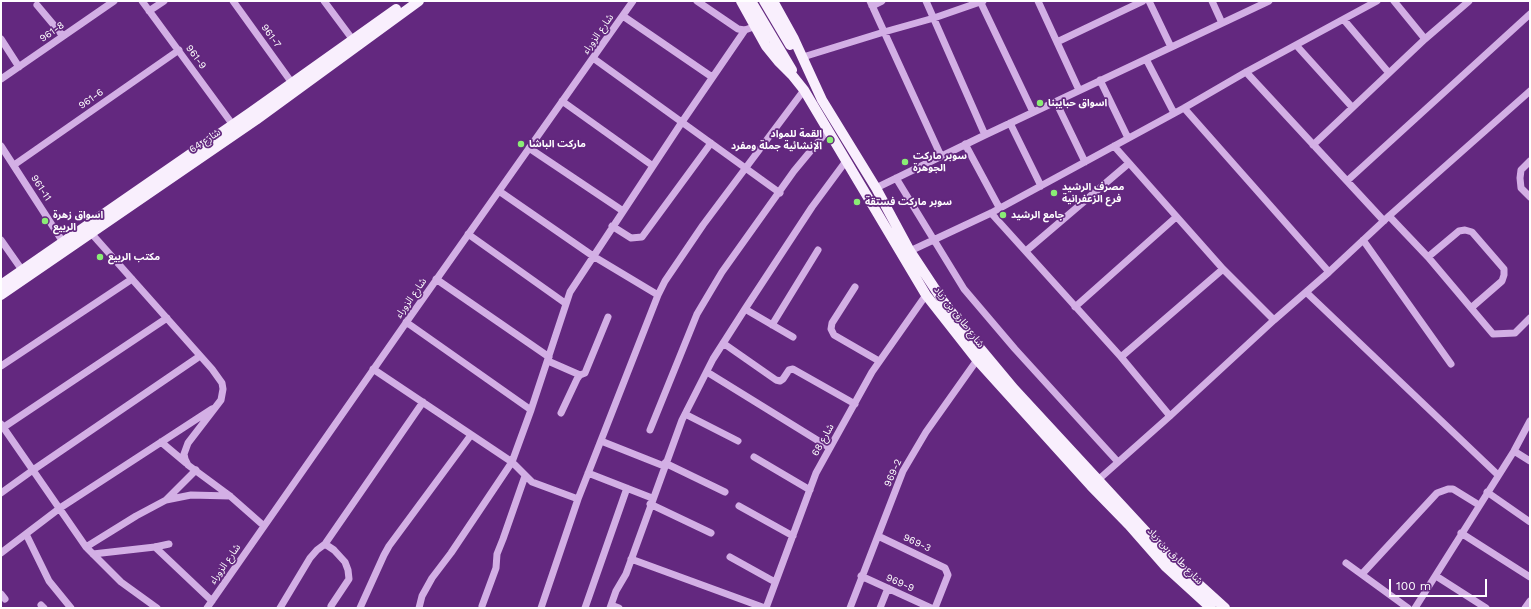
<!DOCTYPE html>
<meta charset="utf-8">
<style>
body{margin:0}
#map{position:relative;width:1531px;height:609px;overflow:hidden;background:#63287f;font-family:"Work Sans",sans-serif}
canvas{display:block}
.frame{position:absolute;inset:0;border:2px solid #fff;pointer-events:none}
.scale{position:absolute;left:1389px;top:579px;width:98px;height:18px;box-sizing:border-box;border:2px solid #fff;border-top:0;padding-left:5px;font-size:12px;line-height:14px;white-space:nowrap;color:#fff;-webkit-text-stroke:3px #63287f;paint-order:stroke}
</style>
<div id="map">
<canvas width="1531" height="609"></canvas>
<div class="frame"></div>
<div class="scale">100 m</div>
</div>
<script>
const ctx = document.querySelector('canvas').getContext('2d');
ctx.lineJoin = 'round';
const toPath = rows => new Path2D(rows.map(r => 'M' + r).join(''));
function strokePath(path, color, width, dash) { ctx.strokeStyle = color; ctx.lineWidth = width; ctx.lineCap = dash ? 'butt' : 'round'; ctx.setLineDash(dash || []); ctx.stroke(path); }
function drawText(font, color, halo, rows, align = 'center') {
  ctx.font = font + ' "Work Sans","Noto Sans Arabic",sans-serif'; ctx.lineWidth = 3.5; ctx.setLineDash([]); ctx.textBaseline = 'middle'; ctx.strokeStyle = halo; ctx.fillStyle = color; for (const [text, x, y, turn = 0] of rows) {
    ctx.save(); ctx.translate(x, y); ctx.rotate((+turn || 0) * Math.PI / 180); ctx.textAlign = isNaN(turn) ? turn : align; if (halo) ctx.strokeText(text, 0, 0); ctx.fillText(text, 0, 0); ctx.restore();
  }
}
strokePath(toPath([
 [142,1,233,125],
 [233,1,292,83],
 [324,1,353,40],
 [697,1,738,29,745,30,756,26],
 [870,1,941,156],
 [926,1,985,135],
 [980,1,1033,112],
 [1038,1,1079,90],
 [1149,1,1171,47],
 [1212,1,1222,23],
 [1394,1,1425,39],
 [37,5,63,36],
 [872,6,882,1],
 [149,11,164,1],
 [623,16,712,77],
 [1344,20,1389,73],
 [1,39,19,67],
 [1057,42,1143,1],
 [1296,45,1352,107],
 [803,57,884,32,934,18,983,1],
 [593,58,780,193],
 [1146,59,1174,113],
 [1246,72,1384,221],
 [1,79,114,1],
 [1100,80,1128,138],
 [562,101,653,166],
 [1056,102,1085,162],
 [1184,108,1329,272],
 [1010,123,1041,186],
 [965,144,1000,209],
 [1313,145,1425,39,1469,1],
 [1,146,63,242],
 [1114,146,1223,269,1274,320],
 [529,148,623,211],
 [1530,161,1521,170,1520,178,1521,188,1530,197],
 [14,165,179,50],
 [896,178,964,289,1015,349,1118,462],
 [1347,181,1530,14],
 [876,188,985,135,1269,1],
 [499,191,593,256,658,295],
 [991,213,1121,357,1170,416],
 [1389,216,1428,257,1493,334,1515,333,1530,318],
 [612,226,631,238,642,237,711,143],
 [91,233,212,369,222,383,223,389,221,400,188,443,184,454,185,459,188,465,230,496,264,526],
 [468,234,565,303],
 [1,240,22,270],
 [1363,240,1451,364],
 [910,251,991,213,1184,108,1246,72,1377,1],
 [1026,251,1128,164],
 [1428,257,1459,231,1465,230,1472,232,1504,269,1504,275,1502,281,1471,308],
 [436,279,549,357],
 [855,287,832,323,831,329,834,335,879,361],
 [1306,292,1498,475],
 [1075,307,1175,218],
 [745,309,793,337],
 [406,322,531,410],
 [772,325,818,250],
 [723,343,776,380,780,381,783,379,789,370,793,369,855,404],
 [1121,357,1223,269],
 [548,361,580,375],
 [1,366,132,279],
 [373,369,512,462,532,482,578,499],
 [707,372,830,448],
 [561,413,577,379,580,375,585,373,608,317],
 [685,414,738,441],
 [1,424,86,547,121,582,157,608],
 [4,427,167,318],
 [650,430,697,314,722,272,794,171,828,130],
 [601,441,664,466],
 [161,442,186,463],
 [1514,451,1530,461],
 [754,457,810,490],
 [665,463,725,492],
 [588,473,652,498],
 [1098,480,1170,416,1274,320,1329,272,1389,216,1530,91],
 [1487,492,1530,522],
 [1,493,33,470,200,356],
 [166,500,196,470],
 [650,504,711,533],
 [739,506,793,536],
 [1461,533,1530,577],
 [26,534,49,581,71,608],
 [878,536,945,568,948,575,935,608],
 [325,544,334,550,345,562,348,570,349,579,331,606],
 [86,547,136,516,166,500,191,495,230,496],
 [155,547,212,601],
 [1,553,60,508,212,409],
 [93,554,155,547,169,544],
 [730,557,775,582],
 [631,559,765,608],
 [1346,563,1408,608],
 [1362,574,1437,493,1448,489,1453,489,1479,505],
 [861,576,931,608],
 [1436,576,1486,608],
 [1,594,5,599],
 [41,605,44,608],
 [611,605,619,608],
 [482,606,496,568,497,554,503,539,525,476],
 [207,608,410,317,633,1],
 [280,608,310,558,317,550,325,544,423,402],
 [360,608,384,555,389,546,471,435],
 [419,608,422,596,432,578,451,553,512,462,531,410,570,292,682,122,745,30],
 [541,608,578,499,658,295,665,281,703,225,804,90],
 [585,608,627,488],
 [610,608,616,591,626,574,682,420,713,359,745,309,812,207,846,161],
 [766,608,816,473,872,372,926,295],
 [850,608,903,471,926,432,977,360],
 [880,608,888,588],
 [1415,608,1514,451,1530,421],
 [1525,608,1530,601]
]), '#d3afe5', 7);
strokePath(toPath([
 [741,1,766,46,779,62,792,75,804,90,926,295,977,360,1091,486,1129,525,1165,566,1211,608],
 [751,1,792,70],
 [764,1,790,45],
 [773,1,794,39,822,100,876,188,910,251,943,301,969,335,1014,389,1172,560,1225,608],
 [1,285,251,112,396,9],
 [1,295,256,120,419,1]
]), '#f9effd', 10);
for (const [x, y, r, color] of [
 [1040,103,4,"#8aed75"],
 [830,140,4,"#8aed75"],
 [521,144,4,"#8aed75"],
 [905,162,4,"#8aed75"],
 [1054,193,4,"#8aed75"],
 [857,202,4,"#8aed75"],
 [1003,215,4,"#8aed75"],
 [45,221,4,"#8aed75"],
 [100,257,4,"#8aed75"]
]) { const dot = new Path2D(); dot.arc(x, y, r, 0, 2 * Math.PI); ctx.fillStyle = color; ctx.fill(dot); strokePath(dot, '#63287f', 1.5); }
drawText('10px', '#fff', '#63287f', [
 ["961-8",52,32,-35],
 ["شارع الزوراء",598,34,-55],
 ["961-7",271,36,54],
 ["961-9",196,57,54],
 ["961-6",91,99,-35],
 ["شارع 64",205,141,-34],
 ["961-11",41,188,57],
 ["شارع الزوراء",411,298,-55],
 ["شارع طارق بن زياد",959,317,52],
 ["شارع 68",823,440,-61],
 ["969-2",893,473,-66],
 ["969-3",917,543,25],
 ["شارع طارق بن زياد",1175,556,46],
 ["شارع الزوراء",225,564,-55],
 ["969-9",900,583,24]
]);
drawText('bold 10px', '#fff', '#63287f', [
 ["اسواق حبايبنا",1048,103],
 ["القمة للمواد",822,134,"right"],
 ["الإنشائية جملة ومفرد",822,146,"right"],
 ["ماركت الباشا",529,144],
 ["سوبر ماركت",913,156],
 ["الجوهرة",913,168],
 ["مصرف الرشيد",1062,187],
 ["فرع الزعفرانية",1062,199],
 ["سوبر ماركت فستقة",865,202],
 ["اسواق زهرة",53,215],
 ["الربيع",53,227],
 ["جامع الرشيد",1011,215],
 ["مكتب الربيع",108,257]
], 'left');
</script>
